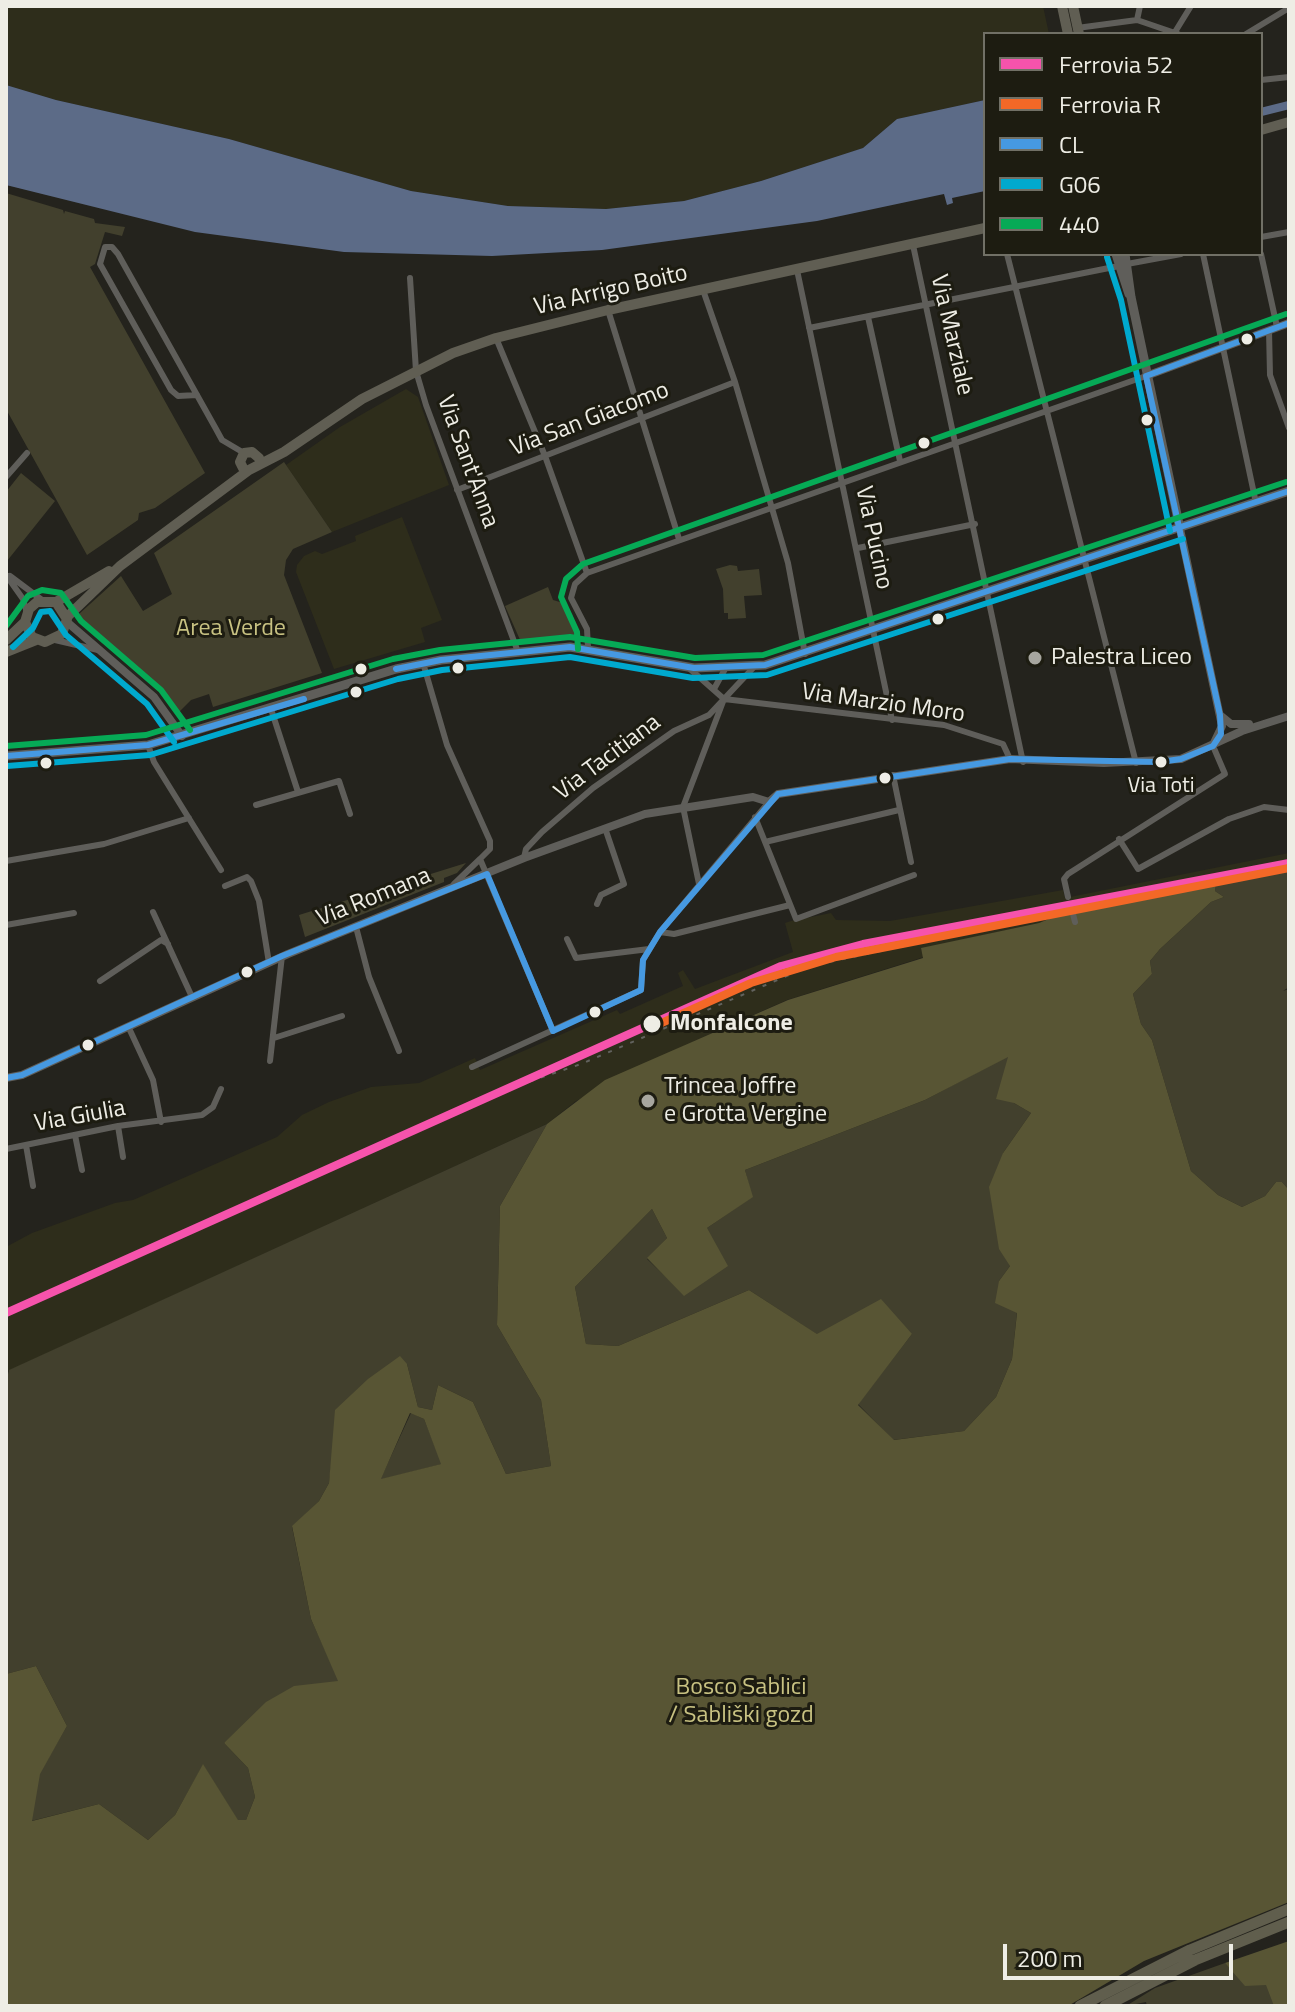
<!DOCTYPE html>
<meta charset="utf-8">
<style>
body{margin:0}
#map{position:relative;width:1295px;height:2012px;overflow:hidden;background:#24231d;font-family:"Titillium Web",sans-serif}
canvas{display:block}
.frame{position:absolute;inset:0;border:8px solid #eeede5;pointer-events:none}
.legend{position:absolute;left:983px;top:32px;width:280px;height:224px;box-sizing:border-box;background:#1d1c11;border:2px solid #717066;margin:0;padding:10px 14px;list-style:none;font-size:24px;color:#eeede5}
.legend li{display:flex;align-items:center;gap:16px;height:40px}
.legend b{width:40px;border:2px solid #717066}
.scale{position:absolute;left:1003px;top:1944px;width:230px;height:36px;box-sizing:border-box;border:4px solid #eeede5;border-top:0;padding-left:10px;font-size:24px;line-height:28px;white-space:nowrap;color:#eeede5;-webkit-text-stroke:6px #1d1c11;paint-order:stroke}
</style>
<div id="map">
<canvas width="1295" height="2012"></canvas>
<div class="frame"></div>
<ul class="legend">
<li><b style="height:10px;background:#f653ac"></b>Ferrovia 52</li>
<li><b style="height:10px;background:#f36827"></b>Ferrovia R</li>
<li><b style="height:10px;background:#4699e1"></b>CL</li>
<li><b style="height:10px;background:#00a9ce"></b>G06</li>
<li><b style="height:10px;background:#06aa56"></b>440</li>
</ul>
<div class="scale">200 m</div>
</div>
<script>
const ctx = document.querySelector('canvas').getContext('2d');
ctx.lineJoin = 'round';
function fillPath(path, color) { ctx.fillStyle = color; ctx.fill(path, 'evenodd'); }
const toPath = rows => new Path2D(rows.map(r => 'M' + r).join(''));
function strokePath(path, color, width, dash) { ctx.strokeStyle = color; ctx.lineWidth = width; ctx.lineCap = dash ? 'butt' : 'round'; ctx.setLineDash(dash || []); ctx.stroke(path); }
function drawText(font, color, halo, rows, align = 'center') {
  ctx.font = font + ' "Titillium Web",sans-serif'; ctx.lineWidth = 6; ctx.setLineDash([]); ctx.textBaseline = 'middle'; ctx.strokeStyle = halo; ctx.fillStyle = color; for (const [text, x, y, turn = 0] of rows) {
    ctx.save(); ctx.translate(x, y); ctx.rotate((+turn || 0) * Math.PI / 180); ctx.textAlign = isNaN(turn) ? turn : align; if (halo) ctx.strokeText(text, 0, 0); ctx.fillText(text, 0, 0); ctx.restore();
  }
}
fillPath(toPath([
 [6,6,1043,6,1049,34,985,34,985,100,897,119,863,148,761,181,684,201,606,209,508,206,411,191,229,139,56,100,6,85],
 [406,389,418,397,449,485,332,532,286,465,340,427],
 [402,517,442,620,421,628,425,642,334,669,296,572,297,565,304,556,315,551,322,554,356,541,355,536],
 [1289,853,1289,869,1068,911,1039,923,921,949,924,957,787,1000,681,1047,576,1101,547,1124,6,1372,6,1247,32,1233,115,1203,133,1200,277,1137,302,1115,329,1102,371,1087,419,1083,475,1058,480,1070,617,1010,620,1014,683,986,678,973,683,970,695,989,793,952,785,923,791,921,831,913,836,920,890,921,1063,890,1065,898]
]), '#2e2d1b');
fillPath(toPath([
 [6,193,63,210,64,214,65,211,94,219,95,223,125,227,122,236,105,232,95,264,90,267,205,473,155,508,139,513,138,520,87,555,6,409],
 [284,462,332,532,293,549,286,560,284,575,322,673,213,707,209,694,191,700,177,714,170,707,174,704,84,625,79,614,121,576,143,611,172,594,154,553],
 [21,473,55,501,7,561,6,492],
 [730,565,737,566,738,571,759,569,762,595,744,596,746,618,728,619,728,613,724,613,723,589,716,569],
 [548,587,553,600,563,603,563,607,572,614,580,636,521,642,505,606],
 [466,863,457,873,444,878,444,882,305,937,299,915],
 [1289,869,1289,987,1283,991,1289,989,1289,1190,1282,1182,1276,1182,1265,1196,1242,1207,1218,1195,1191,1171,1152,1040,1141,1024,1133,994,1152,974,1150,961,1160,949,1211,902,1224,897,1215,891,1216,885],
 [1008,1056,1014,1103,1031,1113,1003,1153,1010,1266,999,1281,1017,1312,1012,1359,996,1397,964,1431,893,1440,858,1404,912,1334,818,1335,749,1290,618,1346,586,1344,575,1287,652,1209,667,1238,647,1259,685,1295,707,1228,752,1197,745,1170,925,1100],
 [547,1124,500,1206,497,1325,541,1400,551,1466,506,1474,473,1402,438,1385,432,1410,418,1407,407,1364,332,1458,329,1483,319,1501,292,1527,311,1619,339,1681,224,1743,248,1768,255,1797,246,1820,238,1821,203,1765,175,1815,148,1840,99,1804,31,1821,39,1774,67,1726,36,1666,6,1674,6,1382,9,1370],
 [411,1413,424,1419,442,1464,380,1480],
 [1253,1961,1289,2006,1147,2006,1146,2002,1126,2006,1155,1988,1225,1963,1232,1970]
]), '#42402d');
fillPath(toPath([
 [1216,885,1215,891,1224,897,1211,902,1160,949,1150,961,1152,974,1133,994,1141,1024,1152,1040,1191,1171,1218,1195,1242,1207,1265,1196,1276,1182,1282,1182,1289,1190,1289,1902,1144,1961,1068,2006,6,2006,6,1674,36,1666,67,1726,40,1774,32,1821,99,1804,148,1840,175,1815,203,1764,238,1820,246,1820,255,1797,248,1768,224,1743,266,1702,294,1686,338,1681,311,1619,292,1526,319,1501,329,1483,335,1410,368,1379,400,1356,407,1364,418,1407,432,1410,438,1385,473,1402,506,1474,551,1466,541,1400,497,1325,500,1206,547,1124,605,1080,788,1000,923,958,921,948,1039,923,1068,911],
 [1008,1057,996,1099,1014,1103,1031,1113,1003,1153,989,1187,999,1249,1010,1266,999,1281,995,1303,1017,1313,1012,1359,996,1397,964,1431,894,1440,858,1405,912,1334,881,1299,817,1334,749,1290,618,1346,586,1344,575,1287,652,1209,667,1238,647,1258,684,1296,728,1266,707,1228,753,1197,745,1170,925,1100],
 [410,1413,424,1419,441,1464,381,1479],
 [1289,1941,1289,2006,1274,2006,1266,1985,1245,1986,1225,1963]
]), '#585534');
fillPath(toPath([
 [6,85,56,100,229,139,411,191,508,206,606,209,684,201,761,181,863,148,897,119,985,100,985,191,952,198,953,203,947,205,944,194,817,221,602,250,492,256,344,252,195,232,6,185]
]), '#5c6b87');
strokePath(toPath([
 [1261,112,1289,105]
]), '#5c6b87', 8);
strokePath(toPath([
 [1137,20,1140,6],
 [1077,28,1137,20,1178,34],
 [1175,32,1191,6],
 [1246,34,1289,8],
 [1261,80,1289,77],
 [1261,237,1289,232],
 [913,245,1023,762],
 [1007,254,1136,763],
 [1203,254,1256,503],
 [1261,254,1277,327],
 [1127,264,1181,254],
 [797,270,892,720],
 [410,278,416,371,426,405,518,652],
 [703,290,735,382,788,563,805,654],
 [608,310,679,539],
 [868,317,900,461],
 [809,328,1119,266],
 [1269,330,1270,375,1289,428],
 [496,338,545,456,587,573],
 [197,395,178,396,171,390,100,264,105,247,112,247,118,254,216,429,222,440,244,453],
 [6,477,27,453],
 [457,490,735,382],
 [858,548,975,524],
 [6,575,23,599,27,613],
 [10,576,42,600],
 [55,640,98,650],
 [588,648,587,629,571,598,575,584,587,573,1146,376],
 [423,663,447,745,490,841,490,849,480,859,553,1031],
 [690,669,724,699,944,725,1003,744,1010,759],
 [714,689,725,669],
 [271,709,298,792],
 [148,745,154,762,221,870],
 [893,775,911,862],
 [256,805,339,781,350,814],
 [755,817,796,919,914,875],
 [1119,839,1138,869,1229,819,1264,807,1289,810],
 [765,842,899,810],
 [524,858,526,849,542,832,593,788,674,731,709,715,724,699],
 [6,861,104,844,189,818],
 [454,884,480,859],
 [699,884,683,807,724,699,754,667],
 [225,886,247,877,251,881,259,901,269,963],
 [1068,897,1064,879,1068,874,1225,774,1213,746],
 [597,904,601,895,624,884,605,828],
 [1072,910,1075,922],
 [153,912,192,997],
 [6,925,74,913],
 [356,927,369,977,399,1051],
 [660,932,674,934,790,905],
 [567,939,576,958,649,949],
 [100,981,161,940,168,944],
 [128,1026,153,1080,161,1122],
 [274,1038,342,1016],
 [270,1061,282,956],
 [472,1067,641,990,643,960,660,932,769,802],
 [118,1126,123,1157],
 [75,1135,82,1170],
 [26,1145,33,1186],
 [6,1149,118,1126,202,1115,213,1107,221,1089]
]), '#5f5e5a', 6);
strokePath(toPath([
 [1146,376,1289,323],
 [1180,529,1222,726,1213,745],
 [67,622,154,697,182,736],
 [1220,715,1231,724,1249,724],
 [6,1078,22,1075,288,954,524,858,645,814,753,797,769,802,778,794,1010,759,1104,763,1181,759,1242,731,1289,716]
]), '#5f5e5a', 8);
strokePath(toPath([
 [1116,254,1129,294],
 [1125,254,1131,297,1180,529],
 [6,756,148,745,396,669,441,660,570,647,694,668,765,665,1289,491]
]), '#5f5e5a', 9);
strokePath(toPath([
 [1062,6,1068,34],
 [1073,6,1079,34],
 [1261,130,1289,122],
 [243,468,240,462,244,453,252,452,259,458],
 [56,602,109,571],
 [67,617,120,566,249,470,284,452,362,399,453,353,496,338,608,310,985,228],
 [6,640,25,622,29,609,37,602,56,602,67,619,62,634,45,642,32,637,25,622],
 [6,652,36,640]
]), '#605e53', 10);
strokePath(toPath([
 [1080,2006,1190,1950,1289,1909],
 [1105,2006,1195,1960,1289,1922]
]), '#605e4d', 11);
strokePath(toPath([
 [484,1097,581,1064,810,966,1008,924,1066,905]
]), '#62625e', 2, [4, 8]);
strokePath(toPath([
 [396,669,441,660,570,647,694,668,765,665,1289,491],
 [6,756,148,745,304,699],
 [6,1078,22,1075,282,956,487,874,553,1031,641,990,643,960,660,932,778,794,1010,759,1160,762,1181,759,1213,746,1221,734,1220,715,1146,376,1289,323]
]), '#4699e1', 6);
strokePath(toPath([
 [1107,257,1121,300,1170,531],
 [13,647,33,628,41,612,50,611,66,635,147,704,174,742],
 [7,766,150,755,398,679,442,670,570,657,693,678,767,675,1183,539]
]), '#00a9ce', 6);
strokePath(toPath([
 [6,626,28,596,42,590,61,593,81,621,161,690,190,730],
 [578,649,577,632,561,597,566,579,583,564,1286,314],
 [6,746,146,735,393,659,440,650,570,637,695,658,763,655,1286,482]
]), '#06aa56', 6);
strokePath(toPath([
 [6,1313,781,966,863,944,1289,863]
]), '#f653ac', 8);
strokePath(toPath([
 [657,1025,751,983,836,957,1289,868]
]), '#f36827', 8);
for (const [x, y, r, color] of [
 [1247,339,7,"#eeede5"],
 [1147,420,7,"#eeede5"],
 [924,443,7,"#eeede5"],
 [938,619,7,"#eeede5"],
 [1035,658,8,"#a7a69f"],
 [458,668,7,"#eeede5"],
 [361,669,7,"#eeede5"],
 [356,692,7,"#eeede5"],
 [1161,762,7,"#eeede5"],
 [46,763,7,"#eeede5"],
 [885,778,7,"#eeede5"],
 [247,972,7,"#eeede5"],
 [595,1012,7,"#eeede5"],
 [652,1024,10,"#eeede5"],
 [88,1045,7,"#eeede5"],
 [648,1101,8,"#a7a69f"]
]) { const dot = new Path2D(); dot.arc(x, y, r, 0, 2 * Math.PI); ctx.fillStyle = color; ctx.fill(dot); strokePath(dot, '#1d1c11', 3); }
drawText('22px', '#eeede5', '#1d1c11', [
 ["Via Toti",1161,787]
]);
drawText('24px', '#eeede5', '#1d1c11', [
 ["Via Arrigo Boito",611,291,-13],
 ["Via Marziale",951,335,77],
 ["Via San Giacomo",590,420,-21],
 ["Via Sant'Anna",467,462,70],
 ["Via Pucino",873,538,78],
 ["Via Marzio Moro",883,704,8],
 ["Via Tacitiana",608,758,-37],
 ["Via Romana",374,898,-22],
 ["Via Giulia",80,1117,-10]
]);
drawText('24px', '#c8c282', '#1d1c11', [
 ["Area Verde",231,629],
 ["Bosco Sablici",741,1688],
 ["/ Sabliški gozd",741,1716]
]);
drawText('24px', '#eeede5', '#1d1c11', [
 ["Palestra Liceo",1051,658],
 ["Trincea Joffre",664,1087],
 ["e Grotta Vergine",664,1115]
], 'left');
drawText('bold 24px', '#eeede5', '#1d1c11', [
 ["Monfalcone",670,1024]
], 'left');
</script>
